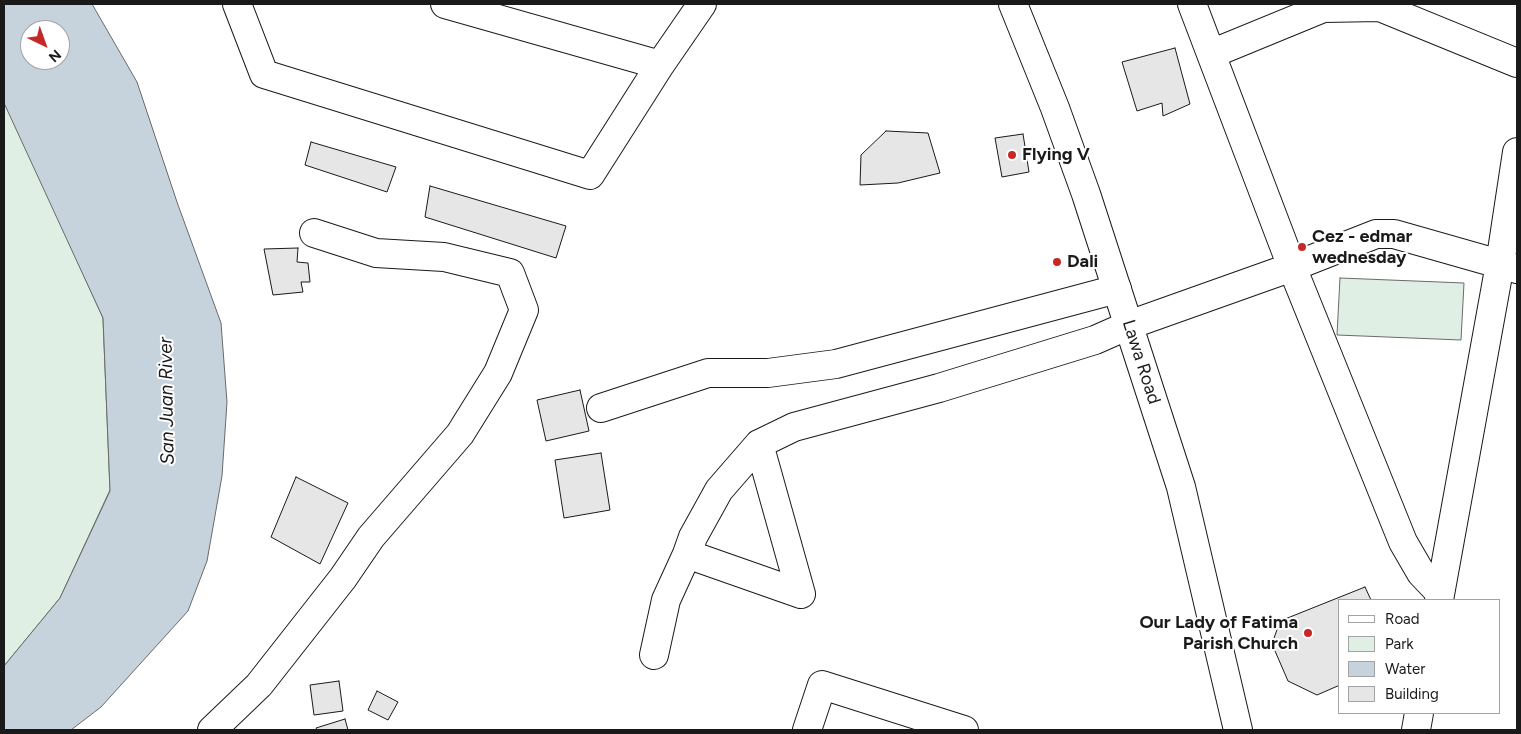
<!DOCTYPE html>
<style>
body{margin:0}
#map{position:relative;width:1521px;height:734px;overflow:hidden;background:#fff;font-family:Figtree,sans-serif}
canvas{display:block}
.frame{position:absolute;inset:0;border:5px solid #1a1a1a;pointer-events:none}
.legend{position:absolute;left:1338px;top:599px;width:162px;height:115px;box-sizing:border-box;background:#fff;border:1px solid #a3a3a3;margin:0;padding:6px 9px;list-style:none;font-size:15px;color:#1a1a1a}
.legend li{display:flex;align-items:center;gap:10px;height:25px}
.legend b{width:25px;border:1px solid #a3a3a3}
.north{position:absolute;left:20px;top:20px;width:50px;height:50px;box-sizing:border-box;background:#fff;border:1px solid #a3a3a3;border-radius:50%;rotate:138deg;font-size:14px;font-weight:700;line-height:20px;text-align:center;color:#1a1a1a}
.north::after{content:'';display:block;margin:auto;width:18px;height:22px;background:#c62828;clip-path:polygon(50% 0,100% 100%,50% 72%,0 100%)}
</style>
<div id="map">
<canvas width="1521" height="734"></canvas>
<div class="frame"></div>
<ul class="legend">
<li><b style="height:6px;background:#fff"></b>Road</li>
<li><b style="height:14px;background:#e0efe3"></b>Park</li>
<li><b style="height:14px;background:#c6d2dc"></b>Water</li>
<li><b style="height:14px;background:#e6e6e6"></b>Building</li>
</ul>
<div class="north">N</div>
</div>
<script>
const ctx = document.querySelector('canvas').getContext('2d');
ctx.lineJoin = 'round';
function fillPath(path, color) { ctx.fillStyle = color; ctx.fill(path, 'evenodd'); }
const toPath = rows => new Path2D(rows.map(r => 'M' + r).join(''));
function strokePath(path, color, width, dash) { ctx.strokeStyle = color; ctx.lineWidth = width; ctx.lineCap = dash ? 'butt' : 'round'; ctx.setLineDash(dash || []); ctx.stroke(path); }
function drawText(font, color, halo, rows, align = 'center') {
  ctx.font = font + ' Figtree,sans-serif'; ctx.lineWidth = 4; ctx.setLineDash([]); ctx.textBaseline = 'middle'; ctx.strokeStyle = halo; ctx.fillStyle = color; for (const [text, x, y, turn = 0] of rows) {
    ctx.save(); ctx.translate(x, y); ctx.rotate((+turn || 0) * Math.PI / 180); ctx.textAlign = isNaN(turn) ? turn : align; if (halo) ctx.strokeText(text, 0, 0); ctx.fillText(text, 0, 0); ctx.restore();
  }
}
const green = toPath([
 [4,99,103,318,110,490,60,598,4,666,4,99],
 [1340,278,1464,283,1461,340,1337,335,1340,278]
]);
fillPath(green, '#e0efe3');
strokePath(green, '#6a6a6a', 1);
const water = toPath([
 [4,4,92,4,137,82,177,202,221,323,227,402,222,476,207,561,188,611,101,707,71,730,4,730,4,666,60,598,110,491,103,318,4,103,4,4],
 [30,30,60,30,60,60,30,60,30,30]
]);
fillPath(water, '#c6d2dc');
strokePath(water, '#6a6a6a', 1);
const building = toPath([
 [1175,48,1190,104,1163,116,1162,103,1137,111,1122,62,1175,48],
 [886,131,928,133,940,173,898,183,860,185,861,155,886,131],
 [1023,134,1029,172,1002,177,995,138,1023,134],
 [311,142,396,167,387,192,305,165,311,142],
 [430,186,566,226,556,258,425,217,430,186],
 [298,248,297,262,308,263,310,282,301,282,303,292,273,295,264,249,298,248],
 [580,390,589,431,546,441,537,400,580,390],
 [601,453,610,510,564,518,555,460,601,453],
 [296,477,348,503,320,564,271,537,296,477],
 [1365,587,1371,600,1340,600,1340,685,1317,695,1288,681,1272,644,1280,621,1365,587],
 [339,681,343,711,314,715,310,685,339,681],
 [377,691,398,702,388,720,368,710,377,691],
 [345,719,348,730,317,730,316,728,345,719]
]);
fillPath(building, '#e6e6e6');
strokePath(building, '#1a1a1a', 1);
const minor = toPath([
 [237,4,264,74,590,175,660,65,702,4],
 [445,4,660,65],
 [1192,4,1292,267,1403,542,1421,573,1440,593],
 [1211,54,1323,8,1380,7,1517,63],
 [601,408,708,373,768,373,836,364,1117,289],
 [759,444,801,594],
 [687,554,801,594],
 [1439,600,1500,264,1517,152],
 [654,655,666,600,687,554,693,537,719,490,759,444,794,427,939,388,1095,340,1129,325,1292,267,1376,234,1394,234,1517,269],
 [212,730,259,685,343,578,371,537,460,434,498,373,524,310,510,273,444,257,376,253,314,233],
 [807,730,822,685,964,730],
 [1416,730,1419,713]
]);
const major = toPath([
 [1013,4,1055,108,1086,194,1181,487,1238,730]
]);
strokePath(minor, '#1a1a1a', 30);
strokePath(major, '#1a1a1a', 30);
strokePath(minor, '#fff', 28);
strokePath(major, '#fff', 28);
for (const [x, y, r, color] of [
 [1012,155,5,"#c62828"],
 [1302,247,5,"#c62828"],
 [1057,262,5,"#c62828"],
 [1308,633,5,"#c62828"]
]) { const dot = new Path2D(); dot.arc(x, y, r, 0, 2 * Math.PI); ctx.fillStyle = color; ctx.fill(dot); strokePath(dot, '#fff', 2); }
drawText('bold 18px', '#1a1a1a', '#fff', [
 ["Flying V",1022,155],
 ["Cez - edmar",1312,237],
 ["wednesday",1312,258],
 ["Dali",1067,262],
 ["Our Lady of Fatima",1298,623,"right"],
 ["Parish Church",1298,644,"right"]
], 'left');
drawText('18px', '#1a1a1a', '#fff', [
 ["Lawa Road",1141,362,72]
]);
drawText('italic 19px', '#1a1a1a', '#fff', [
 ["San Juan River",167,401,-91]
]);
</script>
